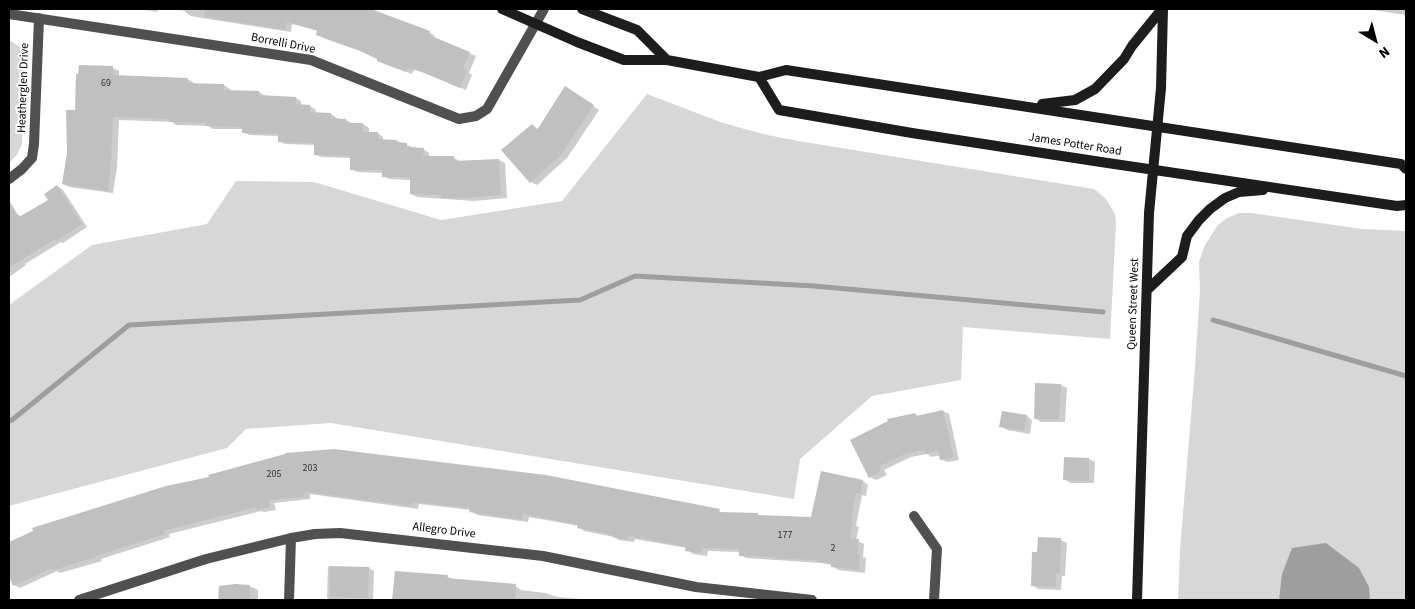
<!DOCTYPE html>
<style>
body{margin:0}
#map{position:relative;width:1415px;height:609px;overflow:hidden;background:#fff;font-family:"Source Sans 3",sans-serif}
canvas{display:block}
.frame{position:absolute;inset:0;border:10px solid #000;pointer-events:none}
.north{position:absolute;left:1350px;top:15px;width:50px;height:50px;-webkit-text-stroke:4px #fff;paint-order:stroke;rotate:143deg;font-size:14px;font-weight:700;line-height:20px;text-align:center;color:#000}
.north::after{content:'';display:block;margin:auto;width:18px;height:22px;background:#000;clip-path:polygon(50% 0,100% 100%,50% 72%,0 100%)}
</style>
<div id="map">
<canvas width="1415" height="609"></canvas>
<div class="frame"></div>
<div class="north">N</div>
</div>
<script>
const ctx = document.querySelector('canvas').getContext('2d');
ctx.lineJoin = 'round';
function fillPath(path, color) { ctx.fillStyle = color; ctx.fill(path, 'evenodd'); }
const toPath = rows => new Path2D(rows.map(r => 'M' + r).join(''));
function strokePath(path, color, width, dash) { ctx.strokeStyle = color; ctx.lineWidth = width; ctx.lineCap = dash ? 'butt' : 'round'; ctx.setLineDash(dash || []); ctx.stroke(path); }
function drawText(font, color, halo, rows, align = 'center') {
  ctx.font = font + ' "Source Sans 3",sans-serif'; ctx.lineWidth = 4; ctx.setLineDash([]); ctx.textBaseline = 'middle'; ctx.strokeStyle = halo; ctx.fillStyle = color; for (const [text, x, y, turn = 0] of rows) {
    ctx.save(); ctx.translate(x, y); ctx.rotate((+turn || 0) * Math.PI / 180); ctx.textAlign = isNaN(turn) ? turn : align; if (halo) ctx.strokeText(text, 0, 0); ctx.fillText(text, 0, 0); ctx.restore();
  }
}
fillPath(toPath([
 [9,40,25,50,22,144,17,155,9,163],
 [647,94,723,123,763,134,798,141,1094,189,1106,199,1115,214,1116,224,1110,339,963,327,961,380,872,396,800,459,794,499,331,423,246,429,227,448,9,506,9,305,92,245,207,224,236,181,314,182,441,220,562,201],
 [1239,213,1251,213,1362,229,1406,231,1406,600,1178,600,1180,550,1195,367,1200,290,1199,262,1205,245,1218,225,1227,218]
]), '#d7d7d7');
fillPath(toPath([
 [1326,543,1359,568,1369,587,1370,600,1279,600,1282,574,1292,548]
]), '#9e9e9e');
fillPath(toPath([
 [139,9,158,9,157,12],
 [173,9,369,9,429,32,435,36,434,38,476,56,469,73,472,75,466,90,422,72,414,70,412,74,384,64,379,59,366,53,323,38,318,31,292,24,291,32,208,19,191,16,185,12,185,11],
 [1366,9,1406,9,1406,15],
 [113,68,119,71,119,77,187,79,193,82,193,84,224,85,230,89,230,91,259,92,265,96,296,98,301,101,301,106,310,106,316,110,316,114,331,114,337,118,337,120,346,120,352,123,363,124,369,128,369,133,378,133,383,137,383,141,397,141,412,147,423,149,429,153,429,157,454,158,460,161,499,160,505,163,507,198,474,201,417,197,411,194,411,180,389,179,383,176,383,173,357,172,351,169,351,158,321,157,315,154,315,145,285,144,279,141,279,136,249,135,243,132,243,129,213,129,208,126,176,125,172,122,119,120,117,167,113,193,69,187,63,184,76,111],
 [571,91,599,110,567,158,537,185,531,182,532,125,538,129],
 [57,186,63,190,87,227,63,243,61,242,25,264,26,265,9,277,9,220,17,214,22,217,49,200],
 [1061,385,1067,388,1065,422,1041,422,1035,418],
 [943,411,949,414,959,460,947,462,941,459,941,455,932,457,927,454,911,457,884,470,887,475,876,480,870,477,915,414,918,416],
 [1027,416,1032,420,1030,434,1007,430,1001,426],
 [1065,458,1089,459,1095,462,1094,483,1070,483,1064,479],
 [210,478,719,511,724,514,758,515,760,516,812,518,863,481,868,485,866,496,862,495,856,526,859,527,856,540,864,544,863,557,866,558,865,573,838,570,832,565,821,563,746,558,740,555,740,552,708,551,707,556,693,554,687,550,687,548,635,539,634,542,619,540,614,537,584,531,579,526,529,517,528,522,477,515,471,510,419,504,418,509,310,494,310,499,274,503,276,510,264,512,261,511,169,534,170,537,101,559,102,561,60,573,57,571,20,588,14,585,9,573,9,543,34,531],
 [1061,540,1067,543,1065,576,1062,576,1061,590,1038,589,1032,585,1039,554],
 [328,567,369,568,374,571,373,600,327,600],
 [396,572,447,576,453,580,515,586,521,590,545,593,558,597,591,600,393,600],
 [235,585,252,587,258,590,258,600,219,600,220,587]
]), '#0003');
strokePath(toPath([
 [1213,320,1406,376],
 [9,421,12,420,129,325,580,300,635,276,814,286,1103,312]
]), '#9e9e9e', 5);
fillPath(toPath([
 [205,9,371,9,430,31,429,35,470,52,463,69,467,71,460,88,415,69,408,68,406,72,377,61,377,59,358,50,316,35,317,30,287,22,285,30,204,17],
 [79,65,113,66,113,75,188,78,187,83,224,84,224,90,259,91,259,95,296,97,296,104,310,105,310,112,331,113,331,118,346,119,346,123,363,123,363,132,378,132,378,139,397,140,397,142,407,143,407,147,424,148,423,156,454,156,454,161,499,159,501,195,467,198,441,198,441,195,410,194,410,177,382,177,382,170,350,170,350,156,314,155,314,143,278,142,278,134,242,133,242,127,206,126,206,123,169,122,169,119,113,117,111,163,108,191,62,184,67,153,66,110,75,110,76,74,78,74],
 [565,86,594,105,561,155,530,183,501,150,532,124,537,130],
 [57,185,82,224,56,241,55,239,9,268,9,200,19,217,48,200,44,194],
 [1035,383,1061,384,1059,419,1034,419],
 [943,410,954,457,940,460,938,451,925,454,924,450,905,454,879,467,881,471,869,478,850,440,888,421,887,419,915,413,916,416],
 [1002,411,1027,415,1024,431,999,427],
 [334,449,546,475,720,509,719,512,758,513,758,515,811,517,821,471,863,480,860,494,856,493,851,522,853,523,850,538,859,539,857,553,860,554,859,570,831,567,831,563,817,562,818,560,776,559,777,557,739,556,739,549,702,548,701,553,685,551,686,547,629,536,628,540,612,537,613,535,577,528,578,525,523,514,522,520,469,512,470,508,413,502,412,506,305,492,305,497,269,500,270,507,257,510,256,507,164,531,165,534,96,556,97,557,53,570,52,568,13,586,9,576,9,542,33,531,32,528,166,486,209,477,208,475,285,454,285,453],
 [1064,457,1089,458,1089,481,1063,480],
 [1038,537,1061,538,1060,574,1056,573,1056,587,1031,586,1032,552,1037,552],
 [329,566,369,567,368,598,330,597],
 [395,571,448,575,447,578,516,584,515,600,392,600],
 [235,584,250,585,250,600,218,600,219,586]
]), '#c0c0c0');
strokePath(toPath([
 [9,14,311,60,459,119,476,116,487,109,544,9],
 [9,179,22,169,32,158,34,144,39,18],
 [914,516,937,549,934,600],
 [79,600,206,559,291,538,315,534,340,533,543,556,696,587,812,600],
 [289,600,291,538]
]), '#505050', 10);
strokePath(toPath([
 [502,9,577,42,624,60,667,60,759,77,786,70,1401,164,1406,169],
 [582,9,637,30,667,60],
 [759,77,779,110,912,133,1101,162,1397,206,1406,205],
 [1042,104,1075,100,1095,89,1124,59,1132,46,1162,9],
 [1148,289,1182,257,1187,236,1199,220,1210,209,1225,198,1239,192,1263,190],
 [1137,600,1149,213,1161,88,1163,9]
]), '#1d1d1d', 10);
drawText('10px', '#303030', null, [
 ["69",106,84],
 ["203",310,469],
 ["205",274,475],
 ["177",785,536],
 ["2",833,549]
]);
drawText('12px', '#000', '#fff', [
 ["Borrelli Drive",283,44,11],
 ["Heatherglen Drive",24,88,-88],
 ["James Potter Road",1075,145,9],
 ["Queen Street West",1134,304,-88],
 ["Allegro Drive",444,531,7]
]);
</script>
